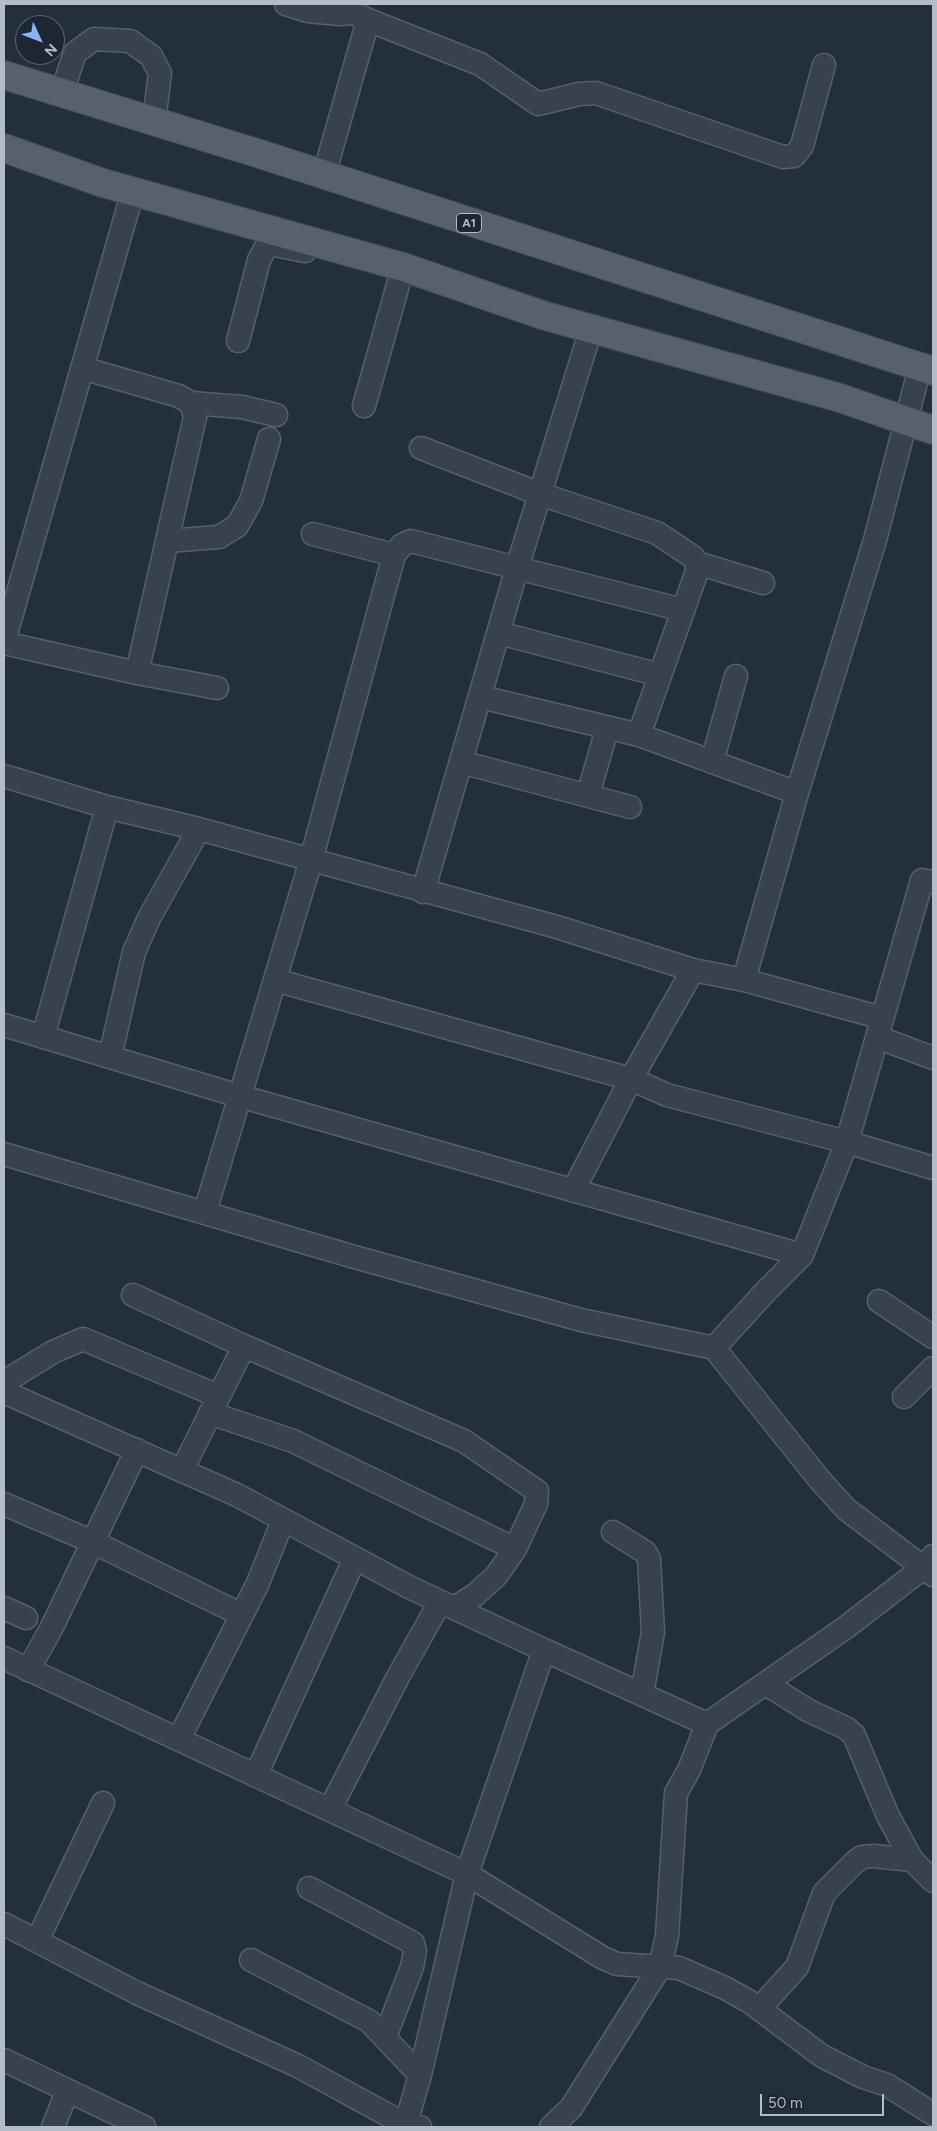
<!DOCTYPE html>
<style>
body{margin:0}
#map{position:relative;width:937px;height:2131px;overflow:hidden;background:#242f3e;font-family:Figtree,sans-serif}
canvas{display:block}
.frame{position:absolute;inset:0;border:5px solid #b4bcc9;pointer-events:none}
.north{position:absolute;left:15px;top:15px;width:50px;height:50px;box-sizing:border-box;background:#1d2633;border:1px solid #59626f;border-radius:50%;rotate:133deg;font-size:14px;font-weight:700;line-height:20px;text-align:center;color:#b4bcc9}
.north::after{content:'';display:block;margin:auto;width:18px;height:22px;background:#8ab4f8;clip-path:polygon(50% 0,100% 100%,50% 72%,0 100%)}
.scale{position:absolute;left:760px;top:2094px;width:124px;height:22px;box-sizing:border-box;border:2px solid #b4bcc9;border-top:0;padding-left:6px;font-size:15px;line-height:18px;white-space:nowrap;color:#b4bcc9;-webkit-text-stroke:4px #1d2633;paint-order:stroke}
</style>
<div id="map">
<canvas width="937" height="2131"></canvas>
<div class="frame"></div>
<div class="north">N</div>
<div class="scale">50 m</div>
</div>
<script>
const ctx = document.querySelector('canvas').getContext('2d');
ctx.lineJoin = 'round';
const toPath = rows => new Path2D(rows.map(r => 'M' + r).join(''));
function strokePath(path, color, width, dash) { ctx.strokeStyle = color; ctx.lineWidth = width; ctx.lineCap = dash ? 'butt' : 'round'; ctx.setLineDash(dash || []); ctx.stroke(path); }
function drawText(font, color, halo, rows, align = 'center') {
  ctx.font = font + ' Figtree,sans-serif'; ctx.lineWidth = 5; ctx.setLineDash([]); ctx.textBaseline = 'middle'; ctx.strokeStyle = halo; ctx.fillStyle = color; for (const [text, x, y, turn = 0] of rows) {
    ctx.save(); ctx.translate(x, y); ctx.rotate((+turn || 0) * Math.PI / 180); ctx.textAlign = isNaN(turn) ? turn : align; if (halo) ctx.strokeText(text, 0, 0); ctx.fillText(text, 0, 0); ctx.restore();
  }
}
const minor = toPath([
 [286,4,308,11,339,14,354,13],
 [368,20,480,64,538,104,579,94,596,93,783,157,794,156,802,146,824,65],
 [62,92,75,53,94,39,130,41,151,56,160,73,154,121],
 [324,175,368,20,354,13,348,4],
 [591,329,517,568,683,610],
 [238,341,259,260,266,247,275,245,305,251],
 [191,403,242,407,276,415],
 [364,406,403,267],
 [421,448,540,494,657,533,693,557,697,563,697,571,639,735],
 [313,534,394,555],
 [167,541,219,537,237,526,251,501,269,439],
 [697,563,763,583],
 [499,633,660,675],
 [4,641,133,191],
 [4,643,137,673,195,417,191,403,179,396,82,368],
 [137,673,217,688],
 [481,697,639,735,797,793],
 [461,762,630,807],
 [712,762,736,676],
 [4,776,107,807,199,829,557,927,693,970,744,980,882,1018],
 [588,795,607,729],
 [275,980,631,1079,667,1095,847,1142,933,1168],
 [744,980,797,793,875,540,920,367],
 [4,1025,239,1096,802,1255,847,1142,922,880,933,882],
 [43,1037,107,807],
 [877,1037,933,1058],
 [110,1057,134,952,149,918,199,829],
 [4,1154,351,1256,581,1320,714,1348,766,1291,802,1255],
 [573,1191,631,1079,693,970],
 [205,1212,311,860,394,555,402,545,411,541,517,568,423,892],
 [133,1295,244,1346,464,1441,537,1491,536,1504,515,1549,496,1576,475,1595,454,1608],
 [879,1301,933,1337],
 [714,1348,819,1479,846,1509,933,1575],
 [4,1382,53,1352,83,1339,218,1396],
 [4,1392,237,1495,409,1587,544,1650],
 [904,1397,933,1368],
 [210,1413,293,1441,515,1549],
 [182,1470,244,1346],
 [4,1504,93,1542,242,1615],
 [613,1532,645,1552,649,1559,653,1632,642,1694],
 [4,1608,26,1618],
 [4,1658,467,1874,603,1958,617,1964,679,1968,725,1988,750,2002,822,2056,863,2077,887,2085,933,2114],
 [28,1670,51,1629,137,1450],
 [766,1684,809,1711,846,1728,854,1735,888,1816,912,1860,933,1881],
 [179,1739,258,1583,283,1520],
 [256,1775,355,1558],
 [330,1809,399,1675,440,1602],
 [309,1888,413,1943,415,1951,412,1967,385,2037],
 [4,1924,137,1993,298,2066,406,2125,420,2127],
 [37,1941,103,1803],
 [251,1960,369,2021,420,2075],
 [759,2009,797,1967,824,1893,855,1862,862,1857,873,1856,912,1860],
 [4,2060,144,2127],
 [53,2127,67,2092],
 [405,2127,420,2075,467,1874,544,1650,707,1724,845,1628,923,1568,933,1556],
 [551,2127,571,2108,660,1967,667,1936,676,1793,689,1770,707,1724]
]);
const major = toPath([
 [4,75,260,154,933,371],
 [4,148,103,183,403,267,542,315,837,397,933,430]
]);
strokePath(minor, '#565f6c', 25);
strokePath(major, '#414a57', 30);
strokePath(minor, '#38414e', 22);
strokePath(major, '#56606e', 28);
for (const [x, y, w] of [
 [469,223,25]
]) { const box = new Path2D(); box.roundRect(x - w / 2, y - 9.5, w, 19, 4); ctx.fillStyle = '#1d2633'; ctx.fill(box); strokePath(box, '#b4bcc9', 1); }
drawText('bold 12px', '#b4bcc9', null, [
 ["A1",469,223]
]);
</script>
